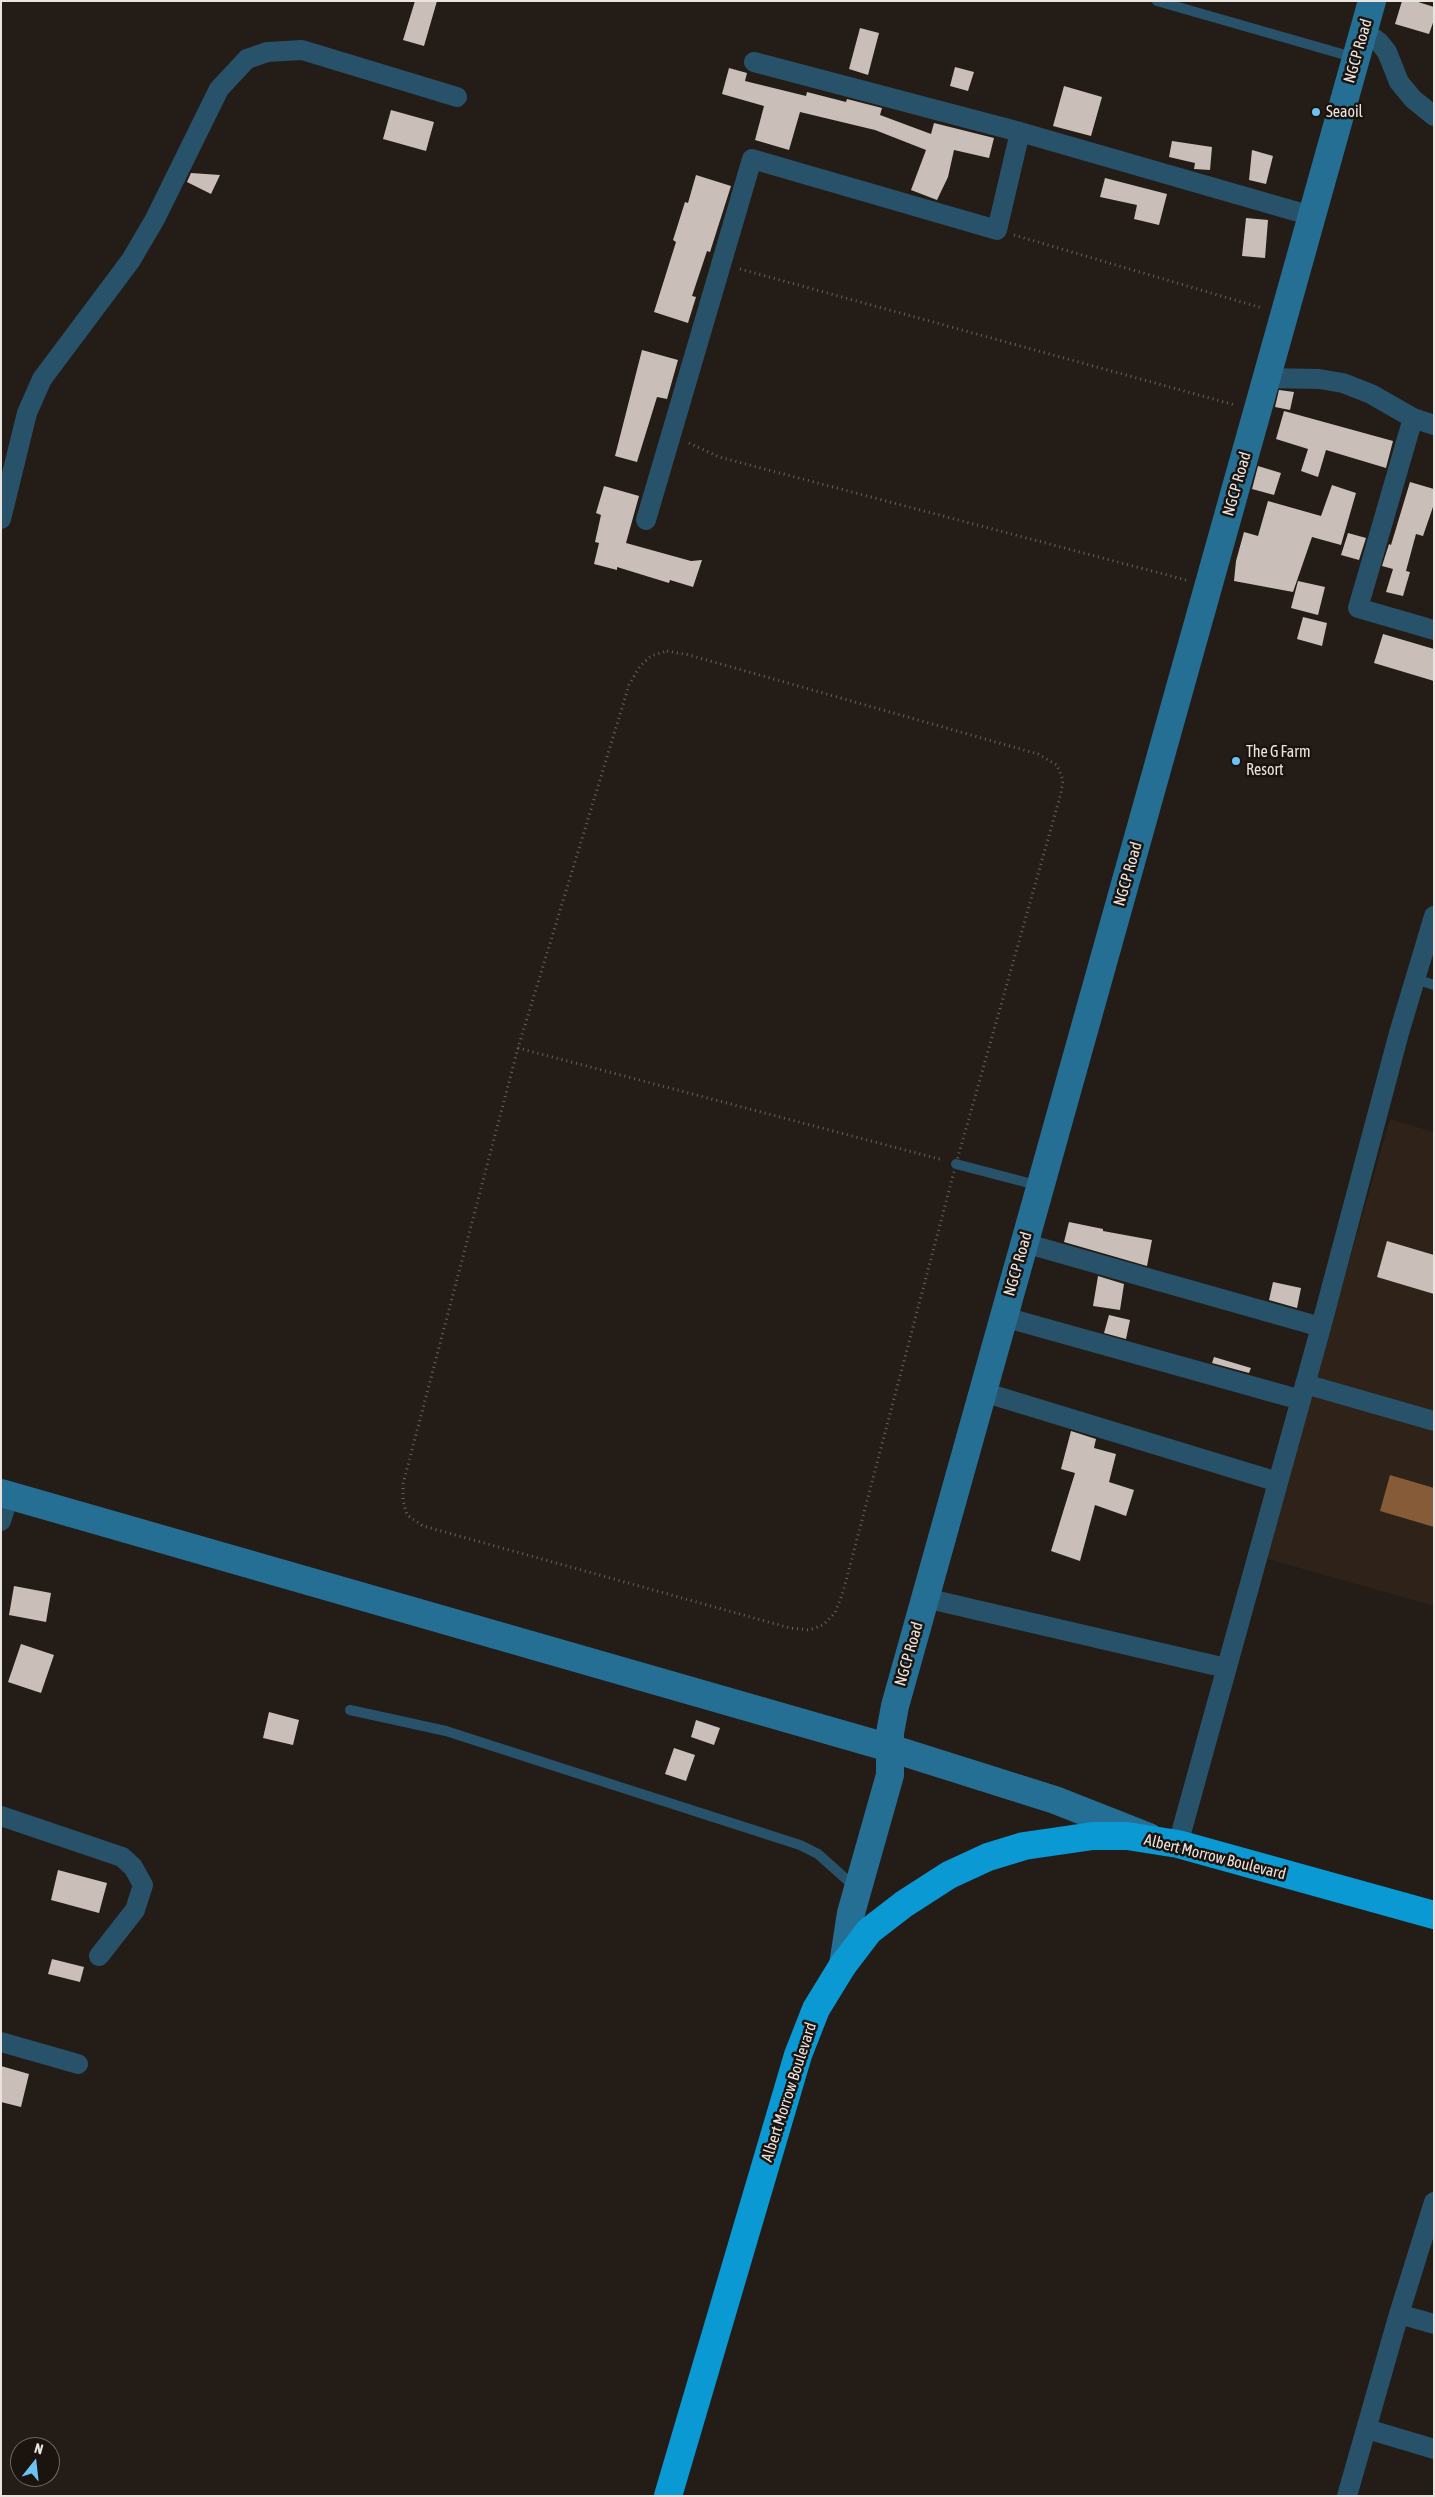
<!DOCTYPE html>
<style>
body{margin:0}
#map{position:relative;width:1435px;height:2497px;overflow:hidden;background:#231c17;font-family:"Asap Condensed",sans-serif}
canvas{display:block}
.frame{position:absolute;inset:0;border:2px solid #e9e4e0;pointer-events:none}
.north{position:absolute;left:10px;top:2437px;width:50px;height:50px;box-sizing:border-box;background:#1a130e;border:1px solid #6d6762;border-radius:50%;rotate:16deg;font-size:14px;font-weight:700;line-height:20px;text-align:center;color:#e9e4e0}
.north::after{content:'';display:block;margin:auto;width:18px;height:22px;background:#6cc3f2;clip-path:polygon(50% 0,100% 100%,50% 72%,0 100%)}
</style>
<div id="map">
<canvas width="1435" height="2497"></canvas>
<div class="frame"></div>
<div class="north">N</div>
</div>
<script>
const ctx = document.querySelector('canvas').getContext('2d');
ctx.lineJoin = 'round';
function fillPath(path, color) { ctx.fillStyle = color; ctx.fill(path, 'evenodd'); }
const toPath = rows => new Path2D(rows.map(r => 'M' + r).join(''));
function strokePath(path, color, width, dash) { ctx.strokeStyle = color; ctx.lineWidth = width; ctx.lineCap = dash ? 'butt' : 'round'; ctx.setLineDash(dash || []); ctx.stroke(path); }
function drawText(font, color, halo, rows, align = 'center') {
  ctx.font = font + ' "Asap Condensed",sans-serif'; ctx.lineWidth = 5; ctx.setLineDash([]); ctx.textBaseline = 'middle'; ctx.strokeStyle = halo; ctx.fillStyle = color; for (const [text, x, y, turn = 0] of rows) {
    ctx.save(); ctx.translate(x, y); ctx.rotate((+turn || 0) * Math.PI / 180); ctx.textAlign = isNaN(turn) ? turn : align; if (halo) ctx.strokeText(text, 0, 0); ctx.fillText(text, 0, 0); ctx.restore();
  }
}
fillPath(toPath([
 [1390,1119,1434,1132,1434,1606,1264,1558]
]), '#2e2219');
fillPath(toPath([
 [1390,1475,1434,1488,1434,1527,1380,1511]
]), '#855b38');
fillPath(toPath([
 [415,1,437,1,424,46,403,40],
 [1402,1,1415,1,1434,7,1434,20,1429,34,1395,24],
 [860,28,879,33,868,75,849,69],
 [955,67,974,72,968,91,950,86],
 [729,68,747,73,745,81,806,96,807,92,846,102,847,99,882,108,880,115,931,134,934,123,994,138,989,158,954,150,948,177,937,200,911,190,926,150,875,130,800,112,789,150,755,140,764,106,722,94],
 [1064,86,1102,97,1091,136,1053,126],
 [391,110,434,122,426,151,383,139],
 [1172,141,1212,147,1210,170,1194,169,1195,163,1169,157],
 [1252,150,1273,156,1266,184,1249,180],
 [191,173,220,175,211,194,187,182],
 [696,175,731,186,710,252,707,251,692,296,696,297,688,323,654,312,676,242,673,240,685,202,688,203],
 [1105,178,1167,194,1159,225,1134,219,1137,205,1100,197],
 [1246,218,1268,220,1265,258,1242,256],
 [642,350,678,360,667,399,657,397,637,462,615,456],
 [1279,390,1294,392,1290,410,1275,407],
 [1284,411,1393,441,1386,468,1326,450,1318,477,1301,471,1308,449,1276,439],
 [1258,466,1281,473,1274,495,1252,489],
 [1410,482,1434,489,1434,504,1423,536,1416,534,1406,571,1410,572,1403,596,1386,592,1393,569,1382,566,1389,544,1391,545],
 [1332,485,1356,493,1341,545,1312,537,1293,592,1234,581,1236,561,1244,532,1258,536,1268,501,1321,516],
 [604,486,639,496,626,543,691,561,702,560,693,587,670,580,669,583,617,567,617,570,594,564,599,543,595,542,601,515,596,513],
 [1348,533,1366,538,1359,560,1341,555],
 [1298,581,1325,587,1318,615,1291,608],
 [1303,617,1327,623,1322,646,1297,639],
 [1383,634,1434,649,1434,681,1374,663],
 [1069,1222,1103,1229,1103,1231,1152,1240,1147,1266,1064,1242],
 [1387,1241,1434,1255,1434,1294,1377,1277],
 [1098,1276,1124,1284,1120,1310,1093,1306],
 [1273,1282,1301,1288,1297,1308,1269,1300],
 [1109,1315,1130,1320,1126,1339,1104,1333],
 [1214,1357,1251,1368,1249,1373,1212,1363],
 [1071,1431,1096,1439,1094,1448,1116,1454,1109,1482,1134,1490,1126,1516,1095,1505,1080,1561,1051,1551,1075,1473,1061,1469],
 [14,1586,51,1593,46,1622,9,1615],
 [21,1644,54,1655,41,1693,8,1682],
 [269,1712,299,1720,293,1745,263,1738],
 [696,1720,720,1728,714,1745,691,1737],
 [674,1748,695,1755,686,1781,665,1774],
 [58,1870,107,1883,99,1913,51,1900],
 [52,1959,84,1967,80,1982,48,1974],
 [1,2066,29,2074,21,2107,1,2102]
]), '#c9bfb8');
strokePath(toPath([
 [1014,235,1262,308],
 [740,269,1235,405],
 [689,443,719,457,1186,580],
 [667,651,689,655,1038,754,1057,765,1063,780,1061,793,956,1164,843,1592,835,1613,823,1625,809,1630,790,1628,423,1526,407,1515,403,1500,403,1484,518,1048,629,685,640,666,651,656,667,651],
 [518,1048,943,1160]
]), '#68625d', 3, [1, 4]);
strokePath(toPath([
 [1157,1,1356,58],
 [1415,979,1434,985],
 [956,1164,1040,1186],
 [350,1710,446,1731,800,1845,818,1854,856,1888]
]), '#285269', 10);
strokePath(toPath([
 [1364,31,1379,42,1387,52,1399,82,1413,99,1434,116],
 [754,62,1020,132,1312,216],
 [1267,378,1319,379,1343,383,1371,394,1413,418,1434,425],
 [1413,418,1358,608,1434,630],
 [1,519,27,413,42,379,131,260,155,219,219,89,247,59,267,52,302,50,457,97],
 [646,520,752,159,997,230,1020,132],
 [1024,1243,1321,1327],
 [1004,1317,1301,1400],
 [1305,1384,1434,1421],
 [983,1392,1278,1482],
 [1,1521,9,1495],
 [925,1598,1226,1668],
 [1,1816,122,1857,133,1867,143,1885,135,1910,99,1956],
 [1178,1844,1321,1327,1399,1033,1434,916],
 [1,2042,78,2064],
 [1399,2314,1434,2324],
 [1367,2429,1434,2449],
 [1347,2496,1399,2314,1434,2202]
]), '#285269', 20);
strokePath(toPath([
 [1,1493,890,1748,1055,1800,1149,1837],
 [843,1965,851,1913,890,1775,890,1733,895,1706,1372,1]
]), '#266f94', 28);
strokePath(toPath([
 [668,2496,798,2055,816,2009,843,1965,869,1931,904,1904,949,1875,988,1857,1024,1846,1093,1836,1127,1836,1178,1844,1434,1915]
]), '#0a99d3', 28);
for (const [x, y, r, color] of [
 [1316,112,5,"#6cc3f2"],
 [1236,761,5,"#6cc3f2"]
]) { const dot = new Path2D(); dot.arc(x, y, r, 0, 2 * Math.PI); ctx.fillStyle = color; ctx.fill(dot); strokePath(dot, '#1a130e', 2); }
drawText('16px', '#e9e4e0', '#1a130e', [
 ["NGCP Road",1358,51,-74],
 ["NGCP Road",1237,484,-74],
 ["NGCP Road",1128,874,-74],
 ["NGCP Road",1018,1264,-74],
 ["NGCP Road",909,1654,-74],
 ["Albert Morrow Boulevard",1215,1857,14],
 ["Albert Morrow Boulevard",789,2092,-72]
]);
drawText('16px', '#e9e4e0', '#1a130e', [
 ["Seaoil",1326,112],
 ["The G Farm",1246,752],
 ["Resort",1246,770]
], 'left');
</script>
